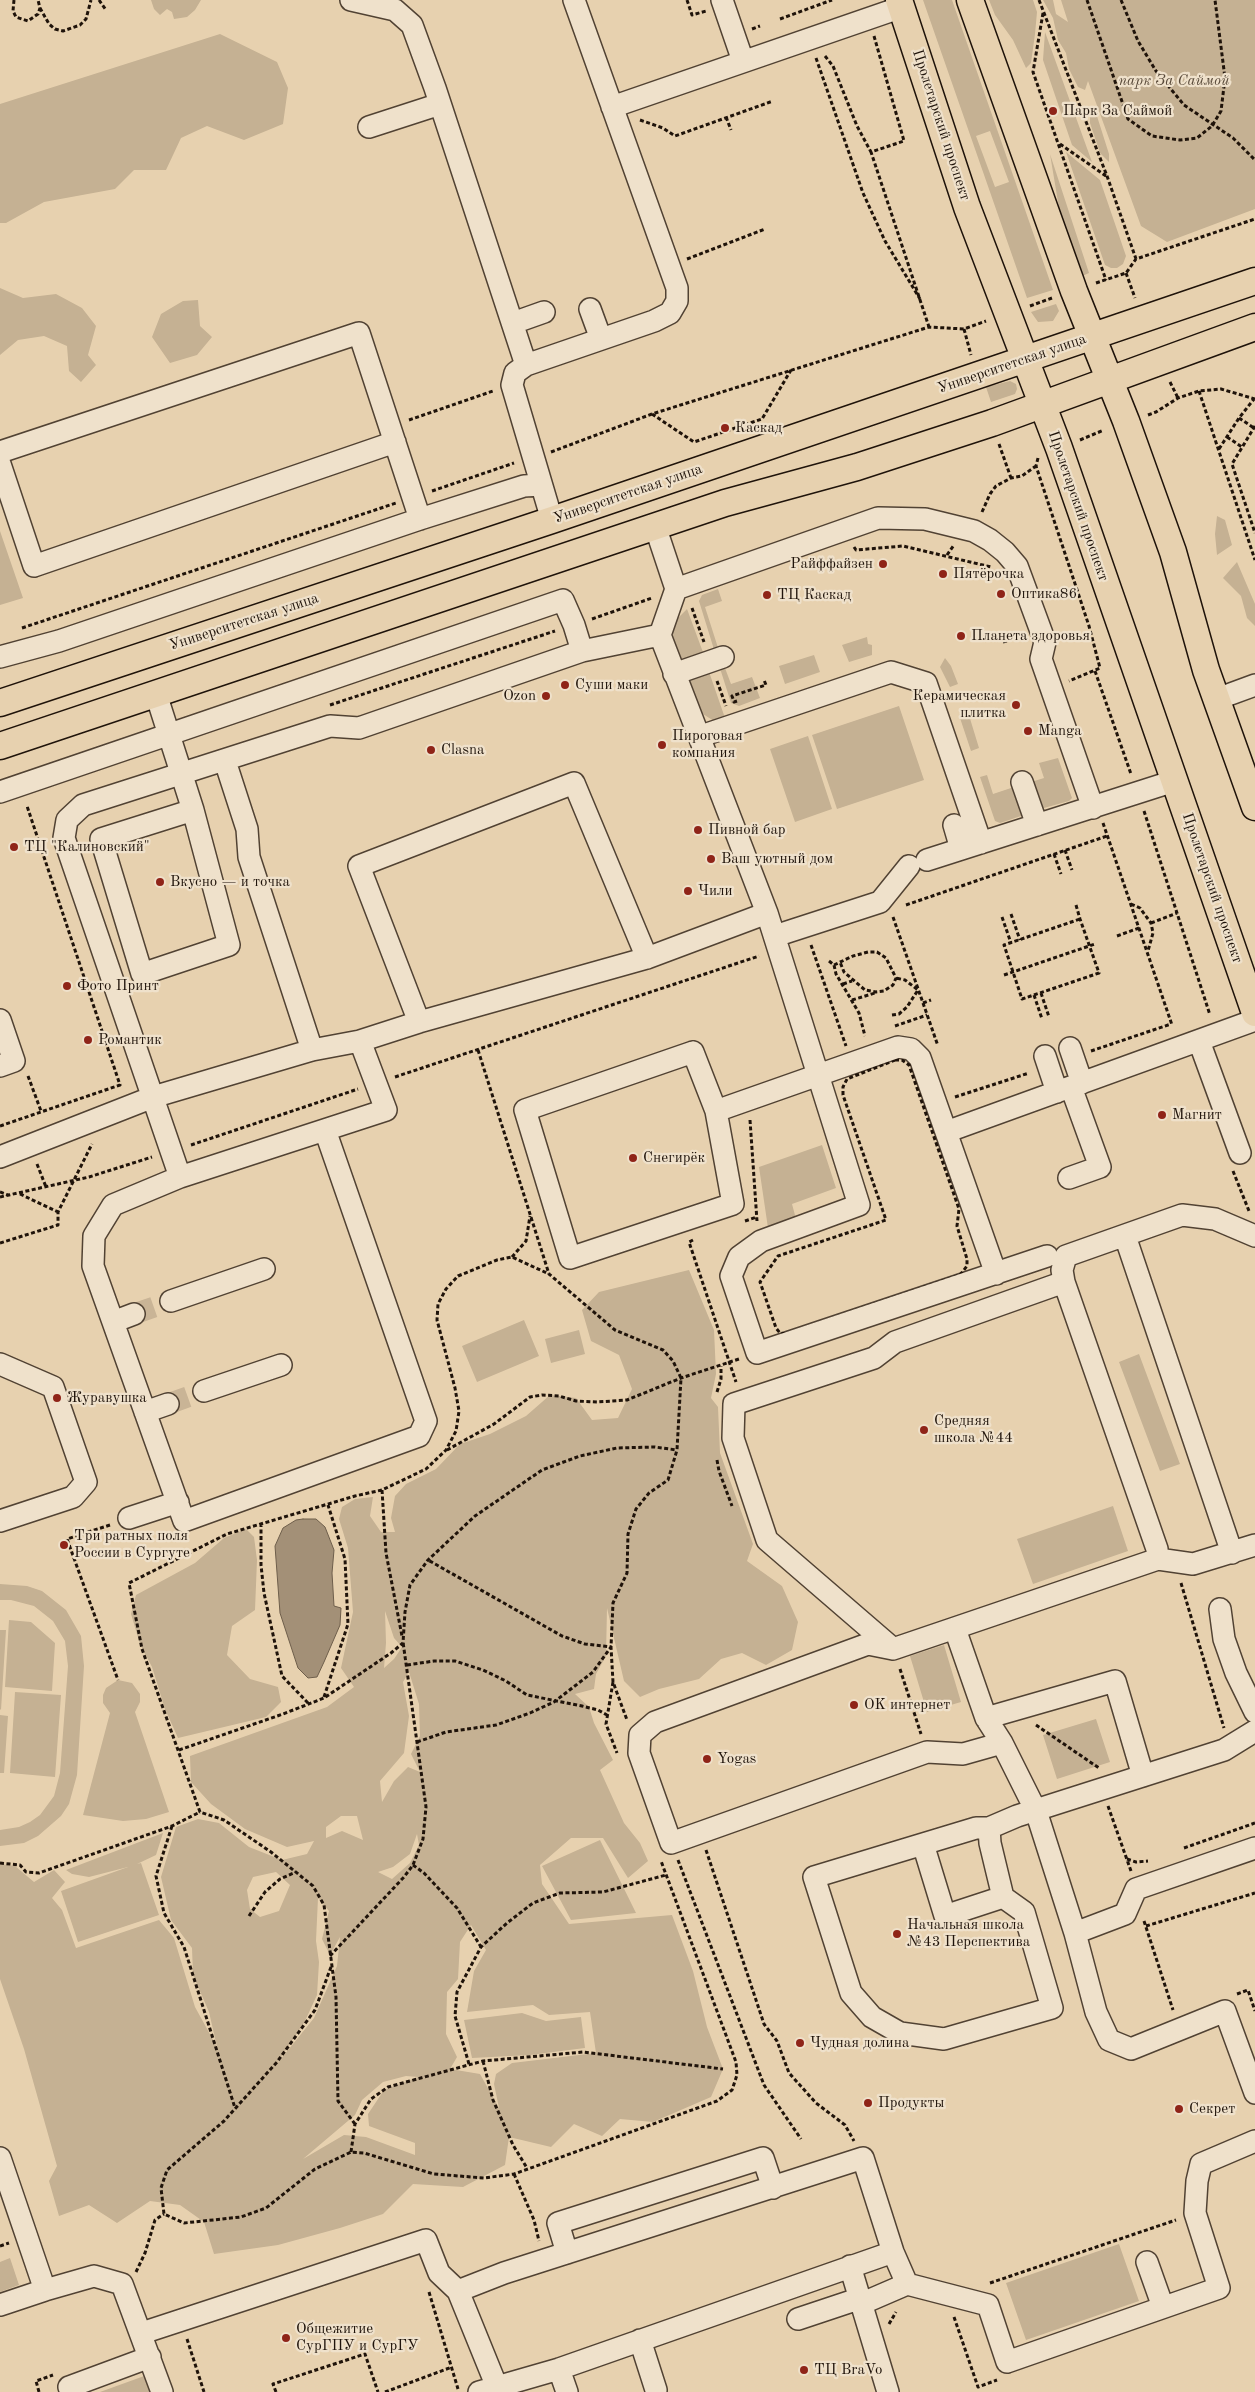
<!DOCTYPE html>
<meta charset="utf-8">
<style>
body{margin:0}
canvas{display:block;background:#e7d1af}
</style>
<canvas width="1255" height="2392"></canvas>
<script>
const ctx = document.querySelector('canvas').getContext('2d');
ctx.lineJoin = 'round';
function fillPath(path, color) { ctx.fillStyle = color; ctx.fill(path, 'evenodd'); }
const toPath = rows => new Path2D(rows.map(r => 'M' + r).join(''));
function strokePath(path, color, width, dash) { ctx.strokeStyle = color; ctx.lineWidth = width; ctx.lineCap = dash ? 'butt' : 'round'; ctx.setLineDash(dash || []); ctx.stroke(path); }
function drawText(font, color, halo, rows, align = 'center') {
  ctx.font = font + ' "Old Standard TT",serif'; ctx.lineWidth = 4.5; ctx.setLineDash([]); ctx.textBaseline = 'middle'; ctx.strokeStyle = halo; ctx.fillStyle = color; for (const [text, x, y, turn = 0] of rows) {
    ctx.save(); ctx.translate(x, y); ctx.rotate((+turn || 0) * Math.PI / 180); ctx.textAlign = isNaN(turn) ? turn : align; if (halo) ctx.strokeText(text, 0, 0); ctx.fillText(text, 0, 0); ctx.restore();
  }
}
fillPath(toPath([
 [151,0,201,0,195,10,187,17,174,19,172,12,167,9,160,15,154,9],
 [923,0,952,0,1053,290,1027,298],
 [990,131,1009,182,995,187,976,136],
 [989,0,1033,0,1037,12,1035,34,1031,63,1026,68,1013,40,995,15],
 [1043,0,1053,0,1056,14,1068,22,1061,0,1255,0,1255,209,1167,242,1141,226,1088,81,1085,90,1078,87,1069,69,1066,53,1058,40,1053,18],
 [1045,32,1092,162,1072,145,1043,60],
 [220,34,277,62,288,88,283,124,244,140,207,126,181,138,166,170,134,170,115,189,44,202,6,223,0,223,0,104],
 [1090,112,1096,113,1109,154,1109,162,1100,153,1090,123],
 [1066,152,1100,180,1126,256,1123,264,1117,268,1111,268,1105,265],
 [1050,154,1089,273,1080,277,1059,208],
 [0,288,23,298,56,294,82,308,96,326,88,355,96,365,81,382,69,371,67,346,44,336,18,340,0,355],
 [198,300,200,326,212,337,197,355,170,363,152,337,161,314,183,301],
 [1056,304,1059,311,1053,321,1038,322,1031,312],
 [1010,381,1016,384,1017,389,1015,394,991,402,986,387],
 [1217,516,1225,520,1232,545,1217,555,1215,534],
 [0,531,23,598,0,605],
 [1237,562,1255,604,1255,626,1247,618,1241,596,1223,578],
 [718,589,722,601,705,607,720,654,716,656,699,601,702,595],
 [687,609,704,655,680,662,673,641,673,631,676,620],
 [867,637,868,644,872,645,872,655,849,662,842,645],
 [814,655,820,672,785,684,779,666],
 [945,658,951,666,958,684,950,687,940,667],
 [722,660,731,684,752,677,760,698,739,706,731,703,718,662],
 [707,666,725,718,714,721,695,709,685,675],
 [899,706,924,780,837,809,812,735],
 [968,712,979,748,971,751,959,715],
 [808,736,832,809,795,822,770,749],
 [1058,758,1072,798,1069,801,1044,808,1035,803,1028,783,1044,778,1039,763],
 [987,775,993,794,1020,785,1030,813,1000,823,995,821,980,777],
 [822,1145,836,1188,792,1204,796,1219,768,1228,759,1167],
 [689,1270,714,1330,716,1374,711,1398,718,1407,720,1453,753,1544,747,1561,782,1586,798,1622,792,1650,766,1665,742,1653,721,1659,699,1679,659,1689,640,1697,624,1681,607,1608,606,1656,596,1674,594,1689,575,1694,589,1707,594,1723,613,1760,600,1770,624,1823,640,1843,648,1861,628,1878,603,1838,571,1838,540,1865,542,1884,569,1924,672,1915,693,1971,707,2027,723,2069,711,2097,653,2122,620,2119,602,2136,574,2124,551,2147,509,2137,505,2165,463,2187,413,2184,383,2214,340,2228,278,2245,214,2254,204,2222,180,2205,150,2201,117,2223,89,2205,59,2216,49,2181,57,2166,24,2049,0,1979,0,1864,15,1866,34,1882,54,1870,65,1882,52,1898,62,1910,76,1948,159,1920,174,1938,195,2007,217,2047,209,2012,193,1975,192,1948,171,1920,161,1877,176,1827,198,1819,219,1823,249,1847,282,1860,307,1854,314,1841,287,1847,245,1829,211,1804,191,1782,190,1756,327,1707,354,1687,341,1668,353,1612,348,1548,339,1519,342,1507,355,1499,373,1497,370,1516,381,1532,395,1532,391,1518,395,1496,406,1484,436,1469,460,1444,490,1434,526,1416,550,1395,576,1398,592,1420,618,1418,632,1389,619,1355,591,1341,582,1310,599,1292],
 [385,1611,394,1638,402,1647,394,1659,384,1668,386,1643],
 [409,1672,419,1704,420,1736,411,1754,420,1772,408,1767,394,1781,382,1802,380,1781,404,1753,409,1716,403,1682],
 [341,1816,357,1816,363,1840,342,1831,326,1838,326,1827],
 [417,1834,419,1845,410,1863,392,1879,378,1872,393,1867,410,1854],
 [276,1872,290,1885,279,1911,260,1917,250,1909,247,1890,253,1877],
 [318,1898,329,1911,322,1939,330,1955,340,1937,337,1966,314,2018,276,2065,305,2021,317,1995,319,1962,316,1941],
 [471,1925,486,1950,474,1971,467,2012,533,2005,549,2015,590,2012,596,2053,512,2063,496,2074,494,2084,499,2108,480,2074,450,2069,457,2057,446,2034,447,1992,458,1979,460,1942],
 [406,2076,418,2077,384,2090,368,2114,369,2126,415,2143,415,2155,366,2137,344,2135,303,2159,355,2115,362,2100,383,2082],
 [524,1320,539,1356,477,1382,462,1346],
 [579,1330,585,1354,551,1363,545,1339],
 [1139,1354,1180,1464,1160,1471,1119,1362],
 [1113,1506,1128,1551,1033,1584,1017,1539],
 [246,1529,254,1537,257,1560,255,1610,232,1626,227,1655,250,1679,278,1687,281,1702,266,1717,178,1738,165,1709,152,1667,140,1644,131,1614,136,1595,195,1563,224,1538],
 [0,1584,27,1586,42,1591,66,1610,81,1636,84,1666,77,1775,69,1804,61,1816,38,1836,24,1843,0,1846,0,1830,19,1827,30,1822,40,1815,54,1796,60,1773,68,1666,65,1641,53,1621,34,1606,11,1600,0,1600],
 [9,1620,31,1622,55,1643,52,1691,5,1687],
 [0,1630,6,1630,1,1710,0,1709],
 [944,1645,961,1702,927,1712,910,1656],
 [118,1680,132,1683,140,1694,140,1702,135,1712,169,1812,146,1819,123,1821,83,1815,110,1713,103,1703,103,1695,106,1688],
 [15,1692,61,1695,55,1777,10,1773],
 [0,1715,8,1716,4,1773,0,1773],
 [1096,1719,1110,1762,1057,1779,1043,1735],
 [163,1833,156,1855,137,1864,141,1863,159,1915,78,1942,61,1891,128,1867,89,1877,72,1874,66,1870],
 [600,1840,636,1913,571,1920,542,1866],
 [522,2013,546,2021,581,2017,585,2048,530,2055,472,2058,464,2020],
 [1119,2244,1139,2301,1026,2340,1006,2283],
 [10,2258,19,2285,0,2292,0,2262],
 [147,2375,154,2392,100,2392]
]), '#c5b193');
const water = toPath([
 [303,1519,316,1519,325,1527,334,1550,332,1573,334,1606,341,1608,340,1625,324,1662,317,1677,308,1678,298,1668,280,1613,275,1546,283,1528,296,1520,303,1519]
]);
fillPath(water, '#a39077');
strokePath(water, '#6e5e4b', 1);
strokePath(toPath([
 [134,1314,171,1301],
 [168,1404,204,1391]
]), '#c9b496', 21, [21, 11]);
const minor = toPath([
 [351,0,395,10,412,25,435,88,526,365],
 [722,0,743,61],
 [612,107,902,7],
 [369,127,440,104],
 [590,309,601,339],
 [513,323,544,312],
 [0,452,359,333,420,519],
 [0,464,34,566,395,442],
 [552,520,512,385,515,373,526,365,654,321,670,313,677,301,677,288,574,0],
 [655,526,676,589,878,518,925,519,974,531,990,540,1005,552,1017,566,1045,642,1041,659,1093,808],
 [676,589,660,635,767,913,859,1205,761,1241,739,1257,731,1276,757,1353,1047,1256],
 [0,657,59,641,420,519,524,486,541,485],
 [674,674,723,657],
 [156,694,193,810,229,945,142,974,101,839,193,810],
 [1217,699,1255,685],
 [701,736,891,672,926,683,981,843],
 [225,761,247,829,249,857,312,1050],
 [1022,782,1037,825],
 [0,792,563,600,574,625,582,651],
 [954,825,961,849],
 [927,860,1174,781],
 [775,936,880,902,909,866],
 [0,1020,14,1061,0,1066],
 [419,1022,359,866,574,783,647,958],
 [1199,1041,1240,1153],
 [1070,1048,1082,1083],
 [693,1052,716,1111,733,1204,570,1258,525,1110,693,1052],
 [1045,1056,1057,1092],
 [716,1111,898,1047,911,1049,920,1058,996,1274],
 [325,1130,426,1421,419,1436,184,1521,93,1266,94,1236,113,1205,180,1177,386,1110,360,1041],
 [946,1132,1255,1020],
 [0,1157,153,1097,312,1050,360,1041,419,1022,647,958,767,913],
 [180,1177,64,838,67,820,83,805,330,726,359,728,582,651,660,635],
 [1069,1178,1100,1167,1071,1087],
 [1125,1236,1232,1553],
 [1064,1282,1062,1270,1066,1256,1182,1215,1215,1219,1255,1236],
 [171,1301,264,1269],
 [113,1322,134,1314],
 [0,1364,53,1387,86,1482,73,1497,0,1521],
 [204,1391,281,1365],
 [145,1412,168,1404],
 [129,1518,178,1502],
 [1220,1609,1224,1639,1236,1673,1255,1712],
 [955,1629,986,1718,1002,1743,1036,1811,1075,1933,1096,2012,1109,2040,1131,2049,1225,2011,1255,2093],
 [891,1647,767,1540,733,1438,734,1404,874,1358,895,1342,1064,1282,1157,1549,1158,1559],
 [986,1718,1115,1681,1143,1776],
 [1002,1743,963,1754,927,1752,671,1843,639,1753,640,1735,655,1722,868,1644,893,1649,1158,1559,1193,1564,1255,1545],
 [989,1828,990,1843,1003,1897,1024,1912,1052,2008,944,2039,900,2033,872,2017,851,1993,814,1877,976,1828,989,1828,1017,1816,1224,1750,1255,1731],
 [923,1844,945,1916,1003,1897],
 [1075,1933,1125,1914,1136,1889,1255,1848],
 [0,2158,45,2290],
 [567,2253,558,2223,763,2158,773,2188],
 [1147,2262,1163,2307],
 [850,2266,888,2392],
 [458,2291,504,2273,863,2158,893,2252,907,2284],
 [863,2303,907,2284,988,2305,1007,2362,1219,2288,1195,2213,1197,2181,1201,2164,1255,2141],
 [0,2305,45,2290,94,2276,122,2284,162,2392],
 [798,2319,861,2298],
 [142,2333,426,2240,439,2273,458,2291,499,2392],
 [640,2340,656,2390],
 [559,2369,567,2392],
 [71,2392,69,2387,150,2357],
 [479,2392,559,2369,893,2252]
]);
const major = toPath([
 [899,0,967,207,1059,448,1255,1013],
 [970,0,1074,291,1126,421,1173,552,1206,670,1255,807],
 [0,703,552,520,1255,281],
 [0,746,725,503,857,467,992,423,1255,327]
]);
strokePath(minor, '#514233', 24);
strokePath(major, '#1f130a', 29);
strokePath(toPath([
 [14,0,13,11,16,17,28,21,38,14,40,8,38,0],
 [99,0,106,10],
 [687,0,692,15,706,11],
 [1039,0,1107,176,1136,259],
 [1087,0,1128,119,1152,136,1180,140,1197,138,1212,126,1221,111,1225,78,1215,0],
 [1121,0,1138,41,1156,71,1184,105,1233,138,1255,160],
 [40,8,49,24,55,29,63,31,80,25,86,19,91,0],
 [1043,13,1033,72,1106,280],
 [780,19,832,0],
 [752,29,760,26],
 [874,36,904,141,871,152,929,327],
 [825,56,833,66,857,126,871,152],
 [816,58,863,193,885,241,920,299],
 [726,117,731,130],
 [640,120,663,128,675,136,773,101],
 [1060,144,1106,176],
 [687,259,765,229],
 [1126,273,1135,298],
 [1096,283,1126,273,1136,259,1255,219],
 [1030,306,1052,298],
 [964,329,971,355],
 [1170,382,1178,398],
 [1199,391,1255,560],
 [652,414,694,442,762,419,791,370],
 [1148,415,1156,412,1178,398,1199,391,1221,389,1255,399],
 [1239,418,1254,428],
 [409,420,493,391],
 [1255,426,1232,464,1255,533],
 [1227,437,1242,447],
 [1080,440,1104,430],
 [999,444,1011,478],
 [1219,449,1239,418,1254,399],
 [551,452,652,414,929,327,964,329,986,321],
 [1038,458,1036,466,1089,626,1100,668,1069,681],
 [432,491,514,463],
 [982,512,990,494,996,486,1011,478,1022,476,1036,466],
 [854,547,856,550,903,546,991,567],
 [947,555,954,545],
 [692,608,704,642],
 [592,619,652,598],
 [22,628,396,503],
 [1003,642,1023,636],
 [1095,671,1131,774],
 [717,681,726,706],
 [737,701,734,702,732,696,766,685,764,680],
 [330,705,555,631],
 [1144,811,1210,1015],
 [1103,823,1172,1025],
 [1065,850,1072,870],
 [1054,854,1061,874],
 [1131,904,1140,908,1151,923,1153,933,1148,951],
 [906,905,1107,836],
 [1076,905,1080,919,1099,973,1022,999,1004,945,1080,919],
 [1011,914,1020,940],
 [893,917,938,1046],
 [1002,917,1011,943],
 [1151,923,1177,913],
 [1117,936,1139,928],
 [811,945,846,1046],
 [829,961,834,965,836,974,859,1013,865,1036],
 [834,965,853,956,868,952,877,952,886,958,896,978,893,985,884,991,876,992,865,990,844,972,840,962],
 [1004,975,1095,944],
 [843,984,852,981],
 [1041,993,1049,1017],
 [1034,995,1042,1019],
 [852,1000,875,993],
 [923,1003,931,1000],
 [892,1015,899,1014,907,1007,918,990,905,980,896,978],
 [895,1026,927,1015],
 [478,1050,549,1274,615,1330,663,1350,673,1361,681,1378,677,1450,668,1480,649,1493,636,1509,628,1534,627,1573,613,1603,611,1647,613,1682,627,1720],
 [1091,1051,1171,1024],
 [895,1060,902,1060,909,1065,959,1209,957,1226,967,1259,967,1266,960,1275,786,1334,780,1333,776,1328,760,1282,778,1256,886,1220,843,1095,843,1087,847,1079,895,1060],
 [28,1076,41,1111],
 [395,1077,759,956],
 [955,1097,1029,1073],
 [750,1120,757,1221],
 [0,1126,120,1085,27,806],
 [191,1145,358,1089],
 [37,1164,46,1187],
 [1233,1171,1249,1211],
 [0,1192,8,1195],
 [20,1194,58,1212],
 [0,1197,89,1177,152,1157],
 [745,1221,757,1217],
 [693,1240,689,1242,736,1382],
 [0,1243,58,1225,58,1212,92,1144],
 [512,1257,526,1241,530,1216],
 [717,1392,721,1379,721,1366],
 [447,1450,494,1424,530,1397,542,1395,559,1396,576,1401,597,1402,627,1400,681,1378,739,1359],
 [717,1460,719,1471,732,1506],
 [382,1490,386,1553,402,1636],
 [261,1523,261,1565,264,1593,282,1676,309,1704],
 [110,1525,67,1539,118,1680],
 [1181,1583,1224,1728],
 [407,1665,434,1661,455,1661,483,1670,506,1681,527,1695,582,1706,598,1710,607,1715],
 [900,1669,921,1734],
 [613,1682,606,1724,617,1753],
 [324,1697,348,1624,345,1559,328,1505],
 [1036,1725,1099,1768],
 [417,1742,446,1732,496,1725,530,1713,554,1702,593,1672,611,1647,585,1644,562,1636,428,1560],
 [179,1750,283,1714,324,1698,391,1653,403,1643,405,1612,410,1585,428,1560,475,1516,542,1470,580,1456,617,1448,655,1447,677,1450],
 [1108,1806,1131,1871],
 [172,1826,156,1876,164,1913,184,1947,235,2108],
 [1184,1848,1255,1823],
 [706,1850,764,2024,777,2041,789,2073,816,2103,845,2125,854,2141],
 [1127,1859,1136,1862,1148,1861],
 [678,1860,764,2085,801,2139],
 [0,1863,20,1865,26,1872,39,1873,172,1826,200,1812],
 [413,1865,424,1873,457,1908,481,1947],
 [249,1916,265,1892,280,1879,296,1872],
 [1144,1921,1173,2010],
 [1146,1926,1255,1893],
 [330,1956,404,1877,413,1865,423,1839,426,1807,403,1642],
 [331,1967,315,2010,277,2062,224,2121,167,2170,161,2188,164,2214,184,2223,241,2217,266,2208,315,2169,351,2152,364,2153,434,2174,484,2178,514,2174,717,2101,732,2090,737,2075,736,2062,661,1861],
 [1237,1994,1248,1990,1255,2011],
 [483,2061,493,2100,513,2145,527,2168],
 [469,2064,455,2016,457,1992,481,1947,507,1923,533,1903,560,1893,603,1892,666,1875],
 [355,2124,338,2101,336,1997,324,1905,313,1886,271,1852,224,1820,200,1812,142,1649,129,1583,227,1534,355,1496,382,1490,426,1469,446,1450,456,1431,459,1411,455,1388,437,1320,438,1304,446,1289,458,1276,497,1260,512,1257,549,1274],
 [351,2152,355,2124,371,2099,388,2087,483,2061,583,2052,723,2069],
 [514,2174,534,2220,539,2241],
 [0,2246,9,2243],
 [136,2272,145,2253,155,2220,164,2214],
 [990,2283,1176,2220],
 [429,2292,458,2389],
 [954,2317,978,2387,997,2380],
 [889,2324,896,2312],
 [187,2339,204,2392],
 [39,2392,36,2381,53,2375],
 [276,2392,273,2384,365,2354,378,2392],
 [385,2392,452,2367]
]), '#1f130a', 3, [4, 2.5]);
strokePath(minor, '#efe1cb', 21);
strokePath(major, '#e7d1af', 26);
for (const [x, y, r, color] of [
 [1053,111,5,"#8f2418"],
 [725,428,5,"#8f2418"],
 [883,564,5,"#8f2418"],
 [943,574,5,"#8f2418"],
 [1001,594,5,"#8f2418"],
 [767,595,5,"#8f2418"],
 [961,636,5,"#8f2418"],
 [565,685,5,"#8f2418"],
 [546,696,5,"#8f2418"],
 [1016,705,5,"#8f2418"],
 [1028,731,5,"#8f2418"],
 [662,745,5,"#8f2418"],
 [431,750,5,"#8f2418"],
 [698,830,5,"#8f2418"],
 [14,847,5,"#8f2418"],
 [711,859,5,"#8f2418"],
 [160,882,5,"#8f2418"],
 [688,891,5,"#8f2418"],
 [67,986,5,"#8f2418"],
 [88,1040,5,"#8f2418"],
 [1162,1115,5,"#8f2418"],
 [633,1158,5,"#8f2418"],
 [57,1398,5,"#8f2418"],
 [924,1430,5,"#8f2418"],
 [64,1545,5,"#8f2418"],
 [854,1705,5,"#8f2418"],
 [707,1759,5,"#8f2418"],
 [897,1934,5,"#8f2418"],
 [800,2043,5,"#8f2418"],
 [868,2103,5,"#8f2418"],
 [1179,2109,5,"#8f2418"],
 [286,2338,5,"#8f2418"],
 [804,2370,5,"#8f2418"]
]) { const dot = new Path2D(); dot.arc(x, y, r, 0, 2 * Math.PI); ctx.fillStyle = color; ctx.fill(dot); strokePath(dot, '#efe1cb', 2); }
drawText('italic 15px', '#594a3a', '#efe1cb', [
 ["парк За Саймой",1174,81]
]);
drawText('15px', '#1f130a', '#efe1cb', [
 ["Парк За Саймой",1063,111],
 ["Каскад",735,428],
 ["Райффайзен",873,564,"right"],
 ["Пятёрочка",953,574],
 ["Оптика86",1011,594],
 ["ТЦ Каскад",777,595],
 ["Планета здоровья",971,636],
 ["Суши маки",575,685],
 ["Ozon",536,696,"right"],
 ["Керамическая",1006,696,"right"],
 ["плитка",1006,713,"right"],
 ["Manga",1038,731],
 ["Пироговая",672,736],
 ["компания",672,753],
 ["Clasna",441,750],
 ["Пивной бар",708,830],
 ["ТЦ \"Калиновский\"",24,847],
 ["Ваш уютный дом",721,859],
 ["Вкусно — и точка",170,882],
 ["Чили",698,891],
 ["Фото Принт",77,986],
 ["Романтик",98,1040],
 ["Магнит",1172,1115],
 ["Снегирёк",643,1158],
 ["Журавушка",67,1398],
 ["Средняя",934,1421],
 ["школа №44",934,1438],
 ["Три ратных поля",74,1536],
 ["России в Сургуте",74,1553],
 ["OK интернет",864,1705],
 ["Yogas",717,1759],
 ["Начальная школа",907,1925],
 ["№43 Перспектива",907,1942],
 ["Чудная долина",810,2043],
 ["Продукты",878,2103],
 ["Секрет",1189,2109],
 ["Общежитие",296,2329],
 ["СурГПУ и СурГУ",296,2346],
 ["ТЦ BraVo",814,2370]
], 'left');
drawText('15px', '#1f130a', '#efe1cb', [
 ["Пролетарский проспект",941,125,72],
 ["Университетская улица",1012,364,-19],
 ["Университетская улица",628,494,-19],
 ["Пролетарский проспект",1078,506,71],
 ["Университетская улица",244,622,-18],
 ["Пролетарский проспект",1212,888,71]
]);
</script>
